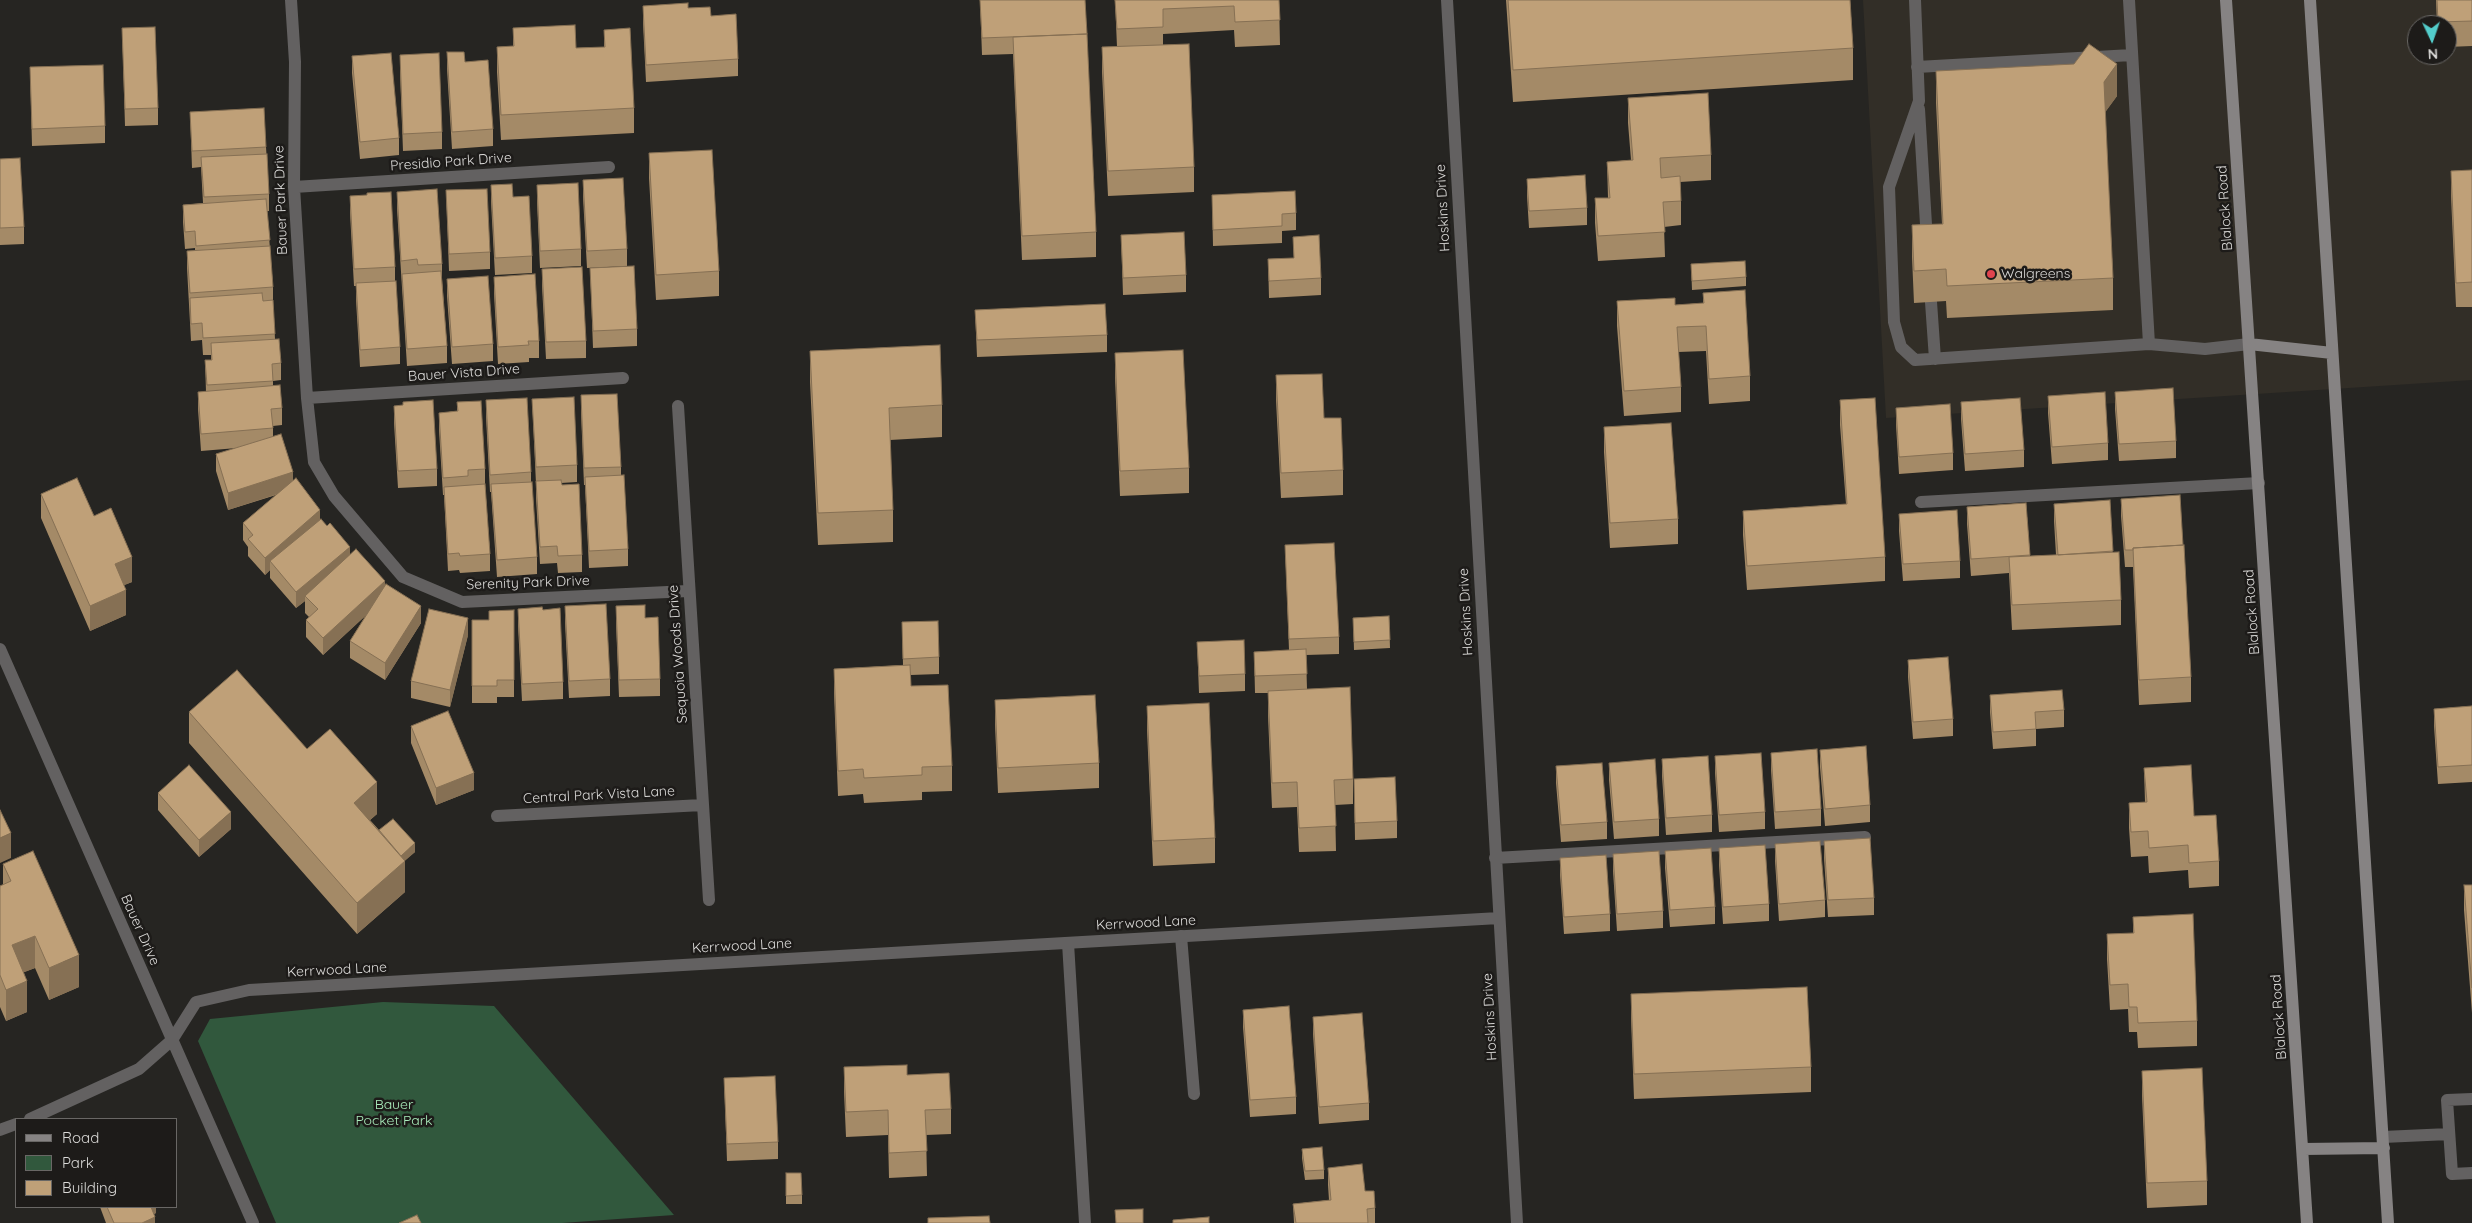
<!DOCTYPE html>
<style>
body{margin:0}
#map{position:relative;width:2472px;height:1223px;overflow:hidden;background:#262522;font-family:Quicksand,sans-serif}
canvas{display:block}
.legend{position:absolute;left:15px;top:1118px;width:162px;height:90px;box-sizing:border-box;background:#1d1b19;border:1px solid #696765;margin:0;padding:6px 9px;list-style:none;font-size:15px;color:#dbdad8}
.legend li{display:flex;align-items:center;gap:10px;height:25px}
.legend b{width:25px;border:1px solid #696765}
.north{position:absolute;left:2407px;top:15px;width:50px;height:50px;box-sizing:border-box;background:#1d1b19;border:1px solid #696765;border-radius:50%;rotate:177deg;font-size:14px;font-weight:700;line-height:20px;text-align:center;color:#dbdad8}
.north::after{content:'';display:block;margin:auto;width:18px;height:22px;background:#53cdcb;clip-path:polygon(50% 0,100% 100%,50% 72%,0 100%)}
</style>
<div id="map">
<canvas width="2472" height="1223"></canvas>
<ul class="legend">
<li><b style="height:6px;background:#868383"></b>Road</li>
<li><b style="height:14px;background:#31583d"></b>Park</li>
<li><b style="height:14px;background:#bfa078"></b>Building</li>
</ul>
<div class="north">N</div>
</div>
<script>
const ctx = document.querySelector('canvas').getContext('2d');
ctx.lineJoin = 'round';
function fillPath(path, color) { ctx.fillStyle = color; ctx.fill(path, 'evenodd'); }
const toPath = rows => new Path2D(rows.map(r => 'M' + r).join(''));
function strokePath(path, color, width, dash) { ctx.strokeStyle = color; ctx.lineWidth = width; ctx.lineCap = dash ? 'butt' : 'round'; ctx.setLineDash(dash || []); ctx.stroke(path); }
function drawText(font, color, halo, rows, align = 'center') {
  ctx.font = font + ' Quicksand,sans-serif'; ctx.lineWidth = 5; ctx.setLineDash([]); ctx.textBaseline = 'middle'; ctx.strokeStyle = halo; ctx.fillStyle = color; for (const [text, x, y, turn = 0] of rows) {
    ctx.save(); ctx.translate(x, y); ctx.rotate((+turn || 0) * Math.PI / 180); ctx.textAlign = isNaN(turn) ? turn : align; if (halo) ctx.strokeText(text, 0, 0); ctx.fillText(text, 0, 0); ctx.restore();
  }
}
fillPath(toPath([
 [1863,0,2472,0,2472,380,1886,418],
 [2417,25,2447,25,2447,55,2417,55]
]), '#322e27');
fillPath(toPath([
 [383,1002,494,1006,674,1215,562,1223,276,1223,198,1041,210,1019]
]), '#31583d');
strokePath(toPath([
 [1915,0,1919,101,1889,187,1894,322,1901,347,1915,360,2149,344,2205,349,2249,344],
 [2129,0,2149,344],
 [1917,67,2132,55],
 [1919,109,1927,241],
 [1931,302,1935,359],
 [1921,502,2259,483],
 [1181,936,1194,1094],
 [2472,1099,2447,1100,2452,1174,2472,1173],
 [2383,1137,2449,1134]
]), '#636161', 12);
strokePath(toPath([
 [291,0,295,62,294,187,307,398,314,462,334,496,403,577,462,602,688,591],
 [1447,0,1517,1223],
 [294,187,609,167],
 [307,398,623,378],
 [678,406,709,900],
 [0,649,253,1223],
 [497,816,702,805],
 [1495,858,1865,837],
 [1068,943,1085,1223],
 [30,1119,139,1069,172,1040,196,1002,249,990,1499,918],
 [0,1130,16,1124]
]), '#636161', 12);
strokePath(toPath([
 [2226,0,2307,1223],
 [2310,0,2388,1223],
 [2249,344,2332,353],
 [2303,1149,2384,1148]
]), '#868383', 12);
fillPath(toPath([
 [980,0,1085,0,1096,232,1096,257,1022,260,1013,54,982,55],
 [1115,0,1279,0,1280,45,1235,47,1234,30,1163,34,1163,45,1194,167,1194,192,1108,196,1102,72,1102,47,1117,47],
 [1506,0,1850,0,1853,48,1853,80,1513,102],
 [2436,0,2472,0,2472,46,2447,47,2447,25,2437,25],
 [643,6,688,8,711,16,738,59,738,76,646,82,643,23],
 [122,28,158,108,158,125,125,126],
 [513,28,576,48,604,47,604,30,634,108,634,133,501,140,497,72,497,47,513,46],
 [447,52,493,129,493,146,452,149,447,69],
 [400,55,442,132,442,149,403,151,400,72],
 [352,56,399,138,399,155,360,159,352,73],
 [30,67,105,126,105,143,32,146],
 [1936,71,2117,96,2105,112,2113,278,2113,310,1947,318,1946,301,1914,303,1912,257,1912,225,1942,224,1936,103],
 [1628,98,1711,155,1711,180,1680,182,1681,201,1681,225,1664,227,1665,257,1598,261,1595,223,1595,198,1608,198,1607,162,1631,160,1628,123],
 [190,112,266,147,269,194,269,211,267,211,273,287,273,304,275,339,281,363,281,380,273,381,273,385,282,408,282,425,273,426,273,437,293,481,320,519,350,554,385,585,421,623,385,680,350,658,350,641,366,615,323,655,306,637,306,620,309,617,305,613,305,601,296,608,270,578,270,570,265,575,248,556,248,547,243,540,243,523,276,495,228,510,216,471,216,454,237,448,201,451,198,409,198,392,206,392,205,360,211,360,211,355,203,355,202,340,191,341,187,268,187,251,195,251,195,248,185,249,183,222,183,205,203,203,201,167,192,168],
 [649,153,719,271,719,296,656,300,649,178],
 [0,159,24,227,24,244,0,245],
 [2472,170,2472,307,2456,307,2451,196,2451,171],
 [1527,179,1587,208,1587,225,1529,228,1527,196],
 [583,180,627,249,627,266,587,268,583,197],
 [491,185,513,197,532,256,532,273,495,275,491,202],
 [537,185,581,249,581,266,540,268,537,202],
 [446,190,490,252,490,269,449,271],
 [397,192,442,264,442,279,447,346,447,363,407,366,397,209],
 [1212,195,1296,213,1296,230,1282,231,1282,243,1213,246],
 [350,196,395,267,395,281,400,347,400,364,360,367,356,300,356,286,354,286,350,213],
 [1121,235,1186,275,1186,292,1123,295],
 [1293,237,1321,278,1321,295,1269,298,1268,259,1294,258],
 [1691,264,1746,277,1746,286,1692,290],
 [590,268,637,329,637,346,593,348],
 [542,269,586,341,586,358,546,359,542,286],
 [494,277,539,341,539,358,529,358,529,362,498,364,494,294],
 [447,279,493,344,493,361,452,364,447,296],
 [1703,293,1750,376,1750,401,1709,404,1706,351,1678,352,1681,387,1681,412,1624,416,1617,326,1617,301,1675,305,1703,303],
 [975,310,1107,335,1107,352,977,357],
 [810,351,942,405,942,437,890,440,893,510,893,542,818,545,810,382],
 [1115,353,1189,468,1189,493,1120,496,1115,378],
 [1276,375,1324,418,1343,470,1343,495,1281,498,1276,400],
 [2115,392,2176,441,2176,458,2119,461,2115,409],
 [581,395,621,467,621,475,628,549,628,566,589,568,585,485,584,485,581,412],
 [2048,396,2108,443,2108,460,2052,464,2048,413],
 [532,399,577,465,577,482,561,483,582,555,582,572,558,573,557,563,540,564,536,498,536,484],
 [486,400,531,472,531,482,537,557,537,574,497,577,491,492,490,492,486,417],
 [1840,400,1885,557,1885,581,1747,590,1743,535,1743,511,1846,504,1840,425],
 [457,402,485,469,485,484,490,554,490,571,460,573,459,570,448,571,444,495,443,495,439,430,439,413,457,411],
 [1961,402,2024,450,2024,467,1965,471,1961,419],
 [394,406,437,469,437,486,398,488,394,423],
 [1896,408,1953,453,1953,470,1899,474,1896,425],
 [1604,427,1678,519,1678,544,1610,548,1604,452],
 [41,494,94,516,132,582,124,585,126,615,90,631,41,518],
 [2121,499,2191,677,2191,702,2139,705,2133,567,2125,567,2121,516],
 [2026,503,2030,556,2056,555,2054,521,2054,504,2113,552,2121,600,2121,625,2012,630,2009,573,1971,576,1967,524,1967,507],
 [1899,514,1960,561,1960,578,1903,581,1899,531],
 [1285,545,1339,637,1339,654,1306,655,1307,689,1353,779,1353,804,1335,805,1336,851,1299,852,1297,807,1272,808,1268,716,1268,693,1255,693,1254,652,1289,650],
 [565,606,610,679,610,696,569,698,565,623],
 [616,606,645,618,660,679,660,696,619,697,616,623],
 [518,609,543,610,563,682,563,699,522,701,518,626],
 [514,610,514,697,497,697,497,703,472,703,472,620,489,620],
 [1389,616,1390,648,1354,650,1353,618],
 [902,622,939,657,939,674,911,675,911,686,952,766,952,791,922,792,922,800,864,803,863,794,838,796,834,693,834,669,903,665],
 [468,635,450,707,411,698,411,681],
 [1197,642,1245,674,1245,691,1199,693],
 [1908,660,1953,719,1953,736,1913,739,1908,677],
 [1990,695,2064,710,2064,727,2036,729,2036,746,1993,749,1990,712],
 [995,700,1099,763,1099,788,998,793,995,725],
 [1147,706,1215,838,1215,863,1153,866,1147,730],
 [2472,706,2472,782,2438,784,2434,726,2434,709],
 [189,712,307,749,377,814,370,820,379,830,415,852,405,860,405,892,357,934,189,743],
 [411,726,474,790,436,805,411,743],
 [1820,750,1870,805,1870,822,1825,826,1820,767],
 [1771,753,1821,809,1821,826,1775,829,1771,770],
 [1715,756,1765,812,1765,829,1719,832,1715,773],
 [1662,759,1712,815,1712,832,1666,835,1662,776],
 [1609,763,1659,819,1659,836,1614,839,1609,780],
 [1556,766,1607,822,1607,839,1561,842,1556,783],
 [2144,768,2194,816,2219,861,2219,886,2189,888,2188,870,2149,873,2148,856,2131,857,2129,828,2129,803,2145,802],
 [1354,779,1397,821,1397,838,1355,840],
 [158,793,231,829,199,857,158,810],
 [1824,841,1874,898,1874,915,1828,917,1824,858],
 [1775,844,1825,900,1825,917,1779,921,1775,861],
 [1719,848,1769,904,1769,921,1723,924,1719,865],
 [1665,851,1715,907,1715,924,1670,927,1665,868],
 [1613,854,1663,911,1663,928,1617,931,1613,871],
 [1560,858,1610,914,1610,931,1564,934,1560,875],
 [3,864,79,987,49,1000,35,968,24,972,27,1012,6,1021,0,1007,0,886,3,885],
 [2464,885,2472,885,2472,1013,2464,910],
 [2133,917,2197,1021,2197,1046,2138,1048,2137,1032,2129,1032,2128,1009,2110,1010,2107,959,2107,934,2133,934],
 [1631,994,1811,1067,1811,1092,1634,1099,1631,1018],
 [1243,1010,1296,1097,1296,1114,1250,1117,1243,1027],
 [1313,1017,1369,1103,1369,1120,1319,1124,1313,1034],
 [844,1067,907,1075,951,1109,951,1134,926,1135,927,1176,889,1178,888,1135,846,1137,844,1092],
 [2142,1071,2207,1181,2207,1205,2147,1208,2142,1096],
 [724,1078,778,1142,778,1159,727,1161],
 [1302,1149,1324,1170,1324,1179,1305,1180,1302,1158],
 [1328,1168,1365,1191,1375,1208,1375,1223,1294,1223,1293,1204,1329,1200,1328,1185],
 [786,1173,802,1195,802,1204,786,1204],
 [100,1207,156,1207,156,1213,154,1214,155,1223,106,1223]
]), '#a48a67');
fillPath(toPath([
 [2117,64,2117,96,2104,114,2104,82],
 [293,472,293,489,228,510,228,493],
 [320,510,320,527,270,561,270,570,265,575,265,558],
 [350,547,350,564,305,596,305,601,296,608,296,592],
 [132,557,132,582,115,589,115,564],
 [385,581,385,598,323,655,323,638],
 [126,590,126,615,90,631,90,606],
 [421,606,421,623,385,680,385,663],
 [468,618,468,635,450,707,450,690],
 [474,773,474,790,436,805,436,788],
 [377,782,377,814,354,834,354,803],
 [231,812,231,829,199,857,199,840],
 [11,833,11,858,0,863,0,838],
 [415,843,415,852,398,867,398,858],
 [405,861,405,892,357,934,357,903],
 [35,936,35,968,12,977,12,945],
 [79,955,79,987,49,1000,49,968],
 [27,981,27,1012,6,1021,6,990],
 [148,1207,156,1207,156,1213,148,1216],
 [155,1217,155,1223,142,1223]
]), '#867054');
const building = toPath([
 [980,0,1085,0,1087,34,982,38,980,0],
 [1115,0,1279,0,1280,20,1235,22,1234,6,1163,9,1163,27,1117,29,1115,0],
 [1508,0,1850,0,1853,48,1513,70,1508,0],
 [2437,0,2472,0,2472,21,2438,22,2437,0],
 [688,3,688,8,710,7,711,16,736,14,738,59,646,65,643,6,688,3],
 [575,25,576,48,605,47,604,30,630,28,634,108,501,115,497,47,514,46,513,28,575,25],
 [155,27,158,108,125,109,122,28,155,27],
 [1087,34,1096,232,1022,236,1013,37,1087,34],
 [1189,44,1194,167,1108,171,1102,47,1189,44],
 [2089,44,2117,64,2104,82,2113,278,1947,286,1946,269,1914,271,1912,225,1943,224,1936,71,2074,64,2089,44],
 [447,52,464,52,465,62,488,60,493,129,452,132,447,52],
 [391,53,399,138,360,142,352,56,391,53],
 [439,53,442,132,403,134,400,55,439,53],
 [103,65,105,126,32,129,30,67,103,65],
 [1708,93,1711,155,1660,158,1661,178,1680,176,1681,201,1663,202,1665,232,1598,236,1595,198,1610,198,1607,162,1633,160,1628,98,1708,93],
 [264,108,266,147,192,151,190,112,264,108],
 [712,150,719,271,656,275,649,153,712,150],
 [267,154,269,194,204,197,201,157,267,154],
 [20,158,24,227,0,228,0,159,20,158],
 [2472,170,2472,282,2456,283,2451,171,2472,170],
 [1585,175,1587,208,1529,211,1527,179,1585,175],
 [623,178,627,249,587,251,583,180,623,178],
 [578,183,581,249,540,251,537,185,578,183],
 [512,184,513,197,529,196,532,256,495,258,491,185,512,184],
 [437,189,442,264,418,265,417,259,401,261,397,192,437,189],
 [487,189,490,252,449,254,446,190,487,189],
 [1295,191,1296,213,1282,214,1282,226,1213,230,1212,195,1295,191],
 [391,192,395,267,354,269,350,196,367,195,367,193,391,192],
 [266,199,270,240,196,246,195,231,185,232,183,205,266,199],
 [1184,232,1186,275,1123,278,1121,235,1184,232],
 [1319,235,1321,278,1269,281,1268,259,1294,258,1293,237,1319,235],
 [270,246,273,287,190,293,187,251,270,246],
 [1745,261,1746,277,1692,281,1691,264,1745,261],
 [634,266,637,329,593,331,590,268,634,266],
 [582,267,586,341,546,342,542,269,582,267],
 [441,271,447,346,407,349,402,274,441,271],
 [535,274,539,341,528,341,529,345,498,347,494,277,535,274],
 [488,276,493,344,452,347,447,279,488,276],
 [396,281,400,347,360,350,356,283,396,281],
 [1745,290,1750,376,1709,379,1706,326,1677,327,1681,387,1624,391,1617,301,1675,298,1675,305,1704,303,1703,293,1745,290],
 [262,293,263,301,273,300,275,334,203,338,202,323,191,324,190,298,262,293],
 [1105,304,1107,335,977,340,975,310,1105,304],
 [279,339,281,363,272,364,273,381,207,385,205,360,212,360,211,343,279,339],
 [940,345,942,405,889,408,893,510,818,513,810,351,940,345],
 [1183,350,1189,468,1120,471,1115,353,1183,350],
 [1322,374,1324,418,1341,418,1343,470,1281,473,1276,375,1322,374],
 [280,385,282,408,271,409,273,428,201,434,198,392,280,385],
 [2173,388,2176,441,2119,444,2115,392,2173,388],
 [2105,392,2108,443,2052,447,2048,396,2105,392],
 [617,394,621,467,584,468,581,395,617,394],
 [574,397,577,465,536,467,532,399,574,397],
 [527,398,531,472,490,475,486,400,527,398],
 [1875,398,1885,557,1747,566,1743,511,1847,504,1840,400,1875,398],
 [2020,398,2024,450,1965,454,1961,402,2020,398],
 [433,400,437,469,398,471,394,406,403,405,403,402,433,400],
 [481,401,485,469,468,470,468,476,443,478,439,413,458,411,457,402,481,401],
 [1950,404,1953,453,1899,457,1896,408,1950,404],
 [1671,423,1678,519,1610,523,1604,427,1671,423],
 [281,434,293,472,228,493,216,454,281,434],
 [624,475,628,549,589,551,585,477,624,475],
 [77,478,94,516,111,508,132,557,115,564,126,590,90,606,41,494,77,478],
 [296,478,320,510,265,558,248,539,253,535,243,523,296,478],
 [561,480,562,485,579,484,582,555,558,556,557,546,540,547,536,481,561,480],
 [532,482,537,557,497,560,491,484,532,482],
 [485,484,490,554,460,556,459,553,448,554,444,487,485,484],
 [2180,495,2183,545,2133,548,2133,550,2125,550,2121,499,2180,495],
 [2110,500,2113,551,2058,555,2054,504,2110,500],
 [2026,503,2030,555,1971,559,1967,507,2026,503],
 [1957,510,1960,561,1903,564,1899,514,1957,510],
 [321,519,327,526,330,523,350,547,296,592,270,561,321,519],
 [1334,543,1339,637,1289,639,1285,545,1334,543],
 [2184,545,2191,677,2139,680,2133,548,2184,545],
 [356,549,385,581,323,638,306,620,318,609,305,596,356,549],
 [2119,552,2121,600,2012,605,2009,557,2119,552],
 [386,584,421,606,385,663,350,641,386,584],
 [606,604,610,679,569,681,565,606,606,604],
 [645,605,645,618,658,617,660,679,619,680,616,606,645,605],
 [542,607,543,610,560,608,563,682,522,684,518,609,542,607],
 [429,609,468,618,450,690,411,681,429,609],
 [514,610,514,680,497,680,497,686,472,686,472,620,489,620,489,611,514,610],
 [1389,616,1390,640,1354,642,1353,618,1389,616],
 [938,621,939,657,903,659,902,622,938,621],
 [1244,640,1245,674,1199,676,1197,642,1244,640],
 [1306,649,1307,674,1255,676,1254,652,1306,649],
 [1948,657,1953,719,1913,722,1908,660,1948,657],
 [910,665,911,686,948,685,952,766,922,767,922,775,864,778,863,769,838,771,834,669,910,665],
 [237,670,307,749,330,729,377,782,354,803,405,861,357,903,189,712,237,670],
 [1350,687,1353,779,1334,780,1336,826,1299,828,1297,782,1272,783,1268,691,1350,687],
 [2062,690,2064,710,2035,712,2036,729,1993,732,1990,695,2062,690],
 [1095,695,1099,763,998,768,995,700,1095,695],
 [1209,703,1215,838,1153,841,1147,706,1209,703],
 [2472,706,2472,765,2438,767,2434,709,2472,706],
 [448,711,474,773,436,788,411,726,448,711],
 [1866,746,1870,805,1825,809,1820,750,1866,746],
 [1817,749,1821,809,1775,812,1771,753,1817,749],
 [1761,753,1765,812,1719,815,1715,756,1761,753],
 [1708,756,1712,815,1666,818,1662,759,1708,756],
 [1655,759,1659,819,1614,822,1609,763,1655,759],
 [1602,763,1607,822,1561,825,1556,766,1602,763],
 [189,765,231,812,199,840,158,793,189,765],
 [2191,765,2194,816,2216,815,2219,861,2189,863,2188,845,2149,848,2148,831,2131,832,2129,803,2147,802,2144,768,2191,765],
 [1395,777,1397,821,1355,823,1354,779,1395,777],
 [0,810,11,833,0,838,0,810],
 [393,819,415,843,401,856,379,830,393,819],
 [1870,838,1874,898,1828,900,1824,841,1870,838],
 [1820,841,1825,900,1779,904,1775,844,1820,841],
 [1765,845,1769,904,1723,907,1719,848,1765,845],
 [1711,848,1715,907,1670,910,1665,851,1711,848],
 [33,851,79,955,49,968,35,936,12,945,27,981,6,990,0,975,0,886,11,881,3,864,33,851],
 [1659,851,1663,911,1617,914,1613,854,1659,851],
 [1606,855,1610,914,1564,917,1560,858,1606,855],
 [2464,885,2472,885,2472,988,2464,885],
 [2193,914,2197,1021,2138,1023,2137,1007,2129,1007,2128,984,2110,985,2107,934,2134,933,2133,917,2193,914],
 [1807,987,1811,1067,1634,1074,1631,994,1807,987],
 [1289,1006,1296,1097,1250,1100,1243,1010,1289,1006],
 [1362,1013,1369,1103,1319,1107,1313,1017,1362,1013],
 [907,1065,907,1075,949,1073,951,1109,925,1110,927,1151,889,1153,888,1110,846,1112,844,1067,907,1065],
 [2202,1068,2207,1181,2147,1183,2142,1071,2202,1068],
 [775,1076,778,1142,727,1144,724,1078,775,1076],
 [1322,1147,1324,1170,1305,1171,1302,1149,1322,1147],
 [1362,1164,1365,1191,1374,1191,1375,1208,1367,1209,1368,1223,1296,1223,1293,1204,1331,1200,1328,1168,1362,1164],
 [786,1173,801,1173,802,1195,786,1196,786,1173],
 [107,1207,151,1207,155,1217,142,1223,114,1223,107,1207],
 [1143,1209,1143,1223,1116,1223,1115,1210,1143,1209],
 [417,1215,421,1223,399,1223,417,1215],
 [989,1216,990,1223,928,1223,928,1218,989,1216],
 [1209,1217,1209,1223,1173,1223,1173,1220,1209,1217]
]);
fillPath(building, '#bfa078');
strokePath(building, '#867054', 1);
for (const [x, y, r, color] of [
 [1991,274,5,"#e0444e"]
]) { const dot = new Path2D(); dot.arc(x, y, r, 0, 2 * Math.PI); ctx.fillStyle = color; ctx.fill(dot); strokePath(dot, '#1d1b19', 2); }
drawText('14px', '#dbdad8', '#1d1b19', [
 ["Presidio Park Drive",451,162,-4],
 ["Bauer Park Drive",281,200,-92],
 ["Hoskins Drive",1443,208,-93],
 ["Blalock Road",2225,208,-94],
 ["Bauer Vista Drive",464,373,-4],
 ["Serenity Park Drive",528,583,-2],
 ["Hoskins Drive",1466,612,-93],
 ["Blalock Road",2252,612,-94],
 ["Sequoia Woods Drive",678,654,-94],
 ["Central Park Vista Lane",599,795,-3],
 ["Kerrwood Lane",1146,923,-3],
 ["Bauer Drive",140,930,66],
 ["Kerrwood Lane",742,946,-3],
 ["Kerrwood Lane",337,970,-3],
 ["Hoskins Drive",1490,1017,-93],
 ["Blalock Road",2279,1017,-94]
]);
drawText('14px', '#dbdad8', '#1d1b19', [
 ["Walgreens",2001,274]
], 'left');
drawText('14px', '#aaedbc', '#1d1b19', [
 ["Bauer",394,1105],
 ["Pocket Park",394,1121]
]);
</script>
